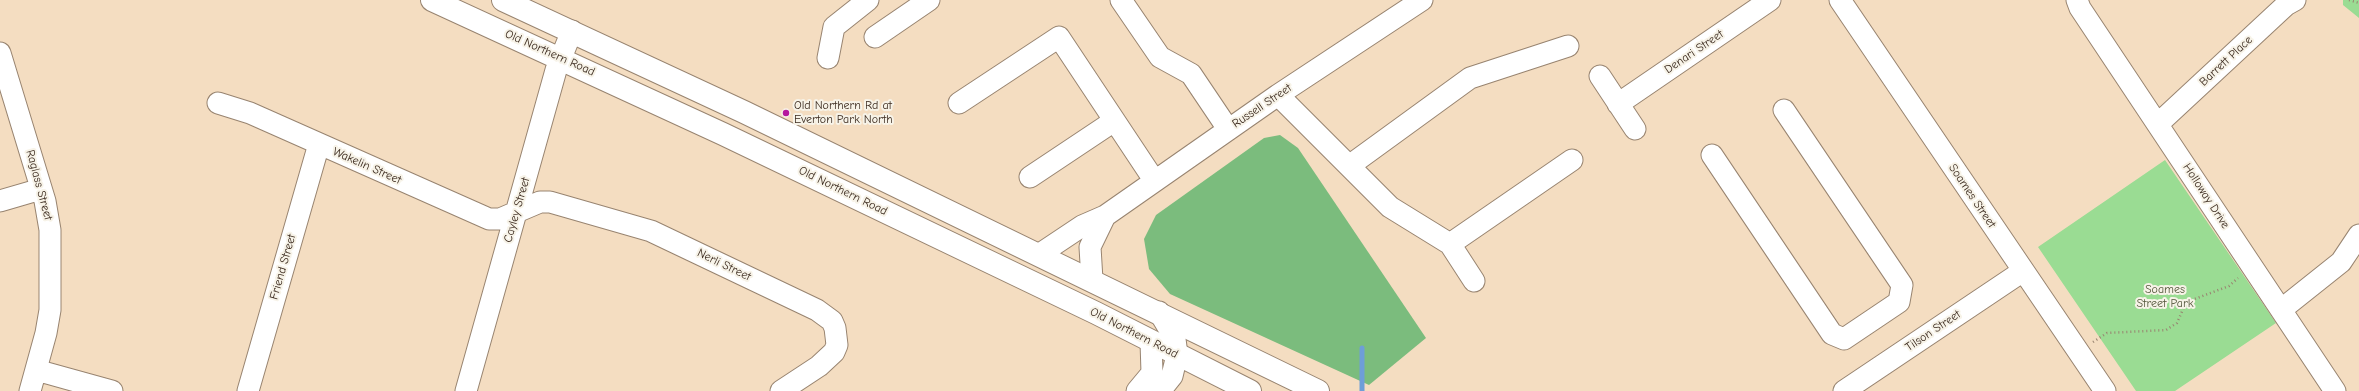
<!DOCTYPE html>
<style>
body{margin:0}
canvas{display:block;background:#f4ddc1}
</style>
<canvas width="2359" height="391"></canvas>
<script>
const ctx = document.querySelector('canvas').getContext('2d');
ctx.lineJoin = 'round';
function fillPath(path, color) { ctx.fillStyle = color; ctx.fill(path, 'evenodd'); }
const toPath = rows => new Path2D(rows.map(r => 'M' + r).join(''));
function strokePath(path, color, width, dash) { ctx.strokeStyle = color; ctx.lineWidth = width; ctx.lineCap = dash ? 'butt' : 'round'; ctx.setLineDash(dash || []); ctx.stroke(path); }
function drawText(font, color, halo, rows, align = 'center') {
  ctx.font = font + ' "Comic Neue",sans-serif'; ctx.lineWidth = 4; ctx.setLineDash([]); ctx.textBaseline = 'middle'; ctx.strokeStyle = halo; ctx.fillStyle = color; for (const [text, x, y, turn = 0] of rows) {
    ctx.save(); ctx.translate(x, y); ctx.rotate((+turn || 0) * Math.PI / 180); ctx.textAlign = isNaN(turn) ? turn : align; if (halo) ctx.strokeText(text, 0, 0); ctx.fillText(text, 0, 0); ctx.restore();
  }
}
fillPath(toPath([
 [2343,0,2359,0,2359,18,2343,5],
 [2165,160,2276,323,2175,391,2136,391,2038,247]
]), '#9adc93');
fillPath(toPath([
 [1280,135,1298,148,1426,338,1369,385,1170,294,1149,269,1144,239,1156,215,1264,138]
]), '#7bbc7d');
strokePath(toPath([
 [1362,391,1362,348]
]), '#6e9ed8', 5);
const minor = toPath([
 [1121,0,1160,57,1191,74,1228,129],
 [1840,0,2105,391],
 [2077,0,2080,8,2335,391],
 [875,37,929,0],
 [0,53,45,201,50,230,50,310,46,333,30,391],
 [828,58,834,27,868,0],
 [1600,76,1635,129],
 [1278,95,1390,207,1450,244,1474,281],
 [218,103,250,113,489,219,500,219,540,202,550,202,651,231,817,310,832,321,835,328,837,345,834,352,819,366,781,391],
 [959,103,1059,37,1154,180],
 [1618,104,1770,0],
 [2159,123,2286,5,2295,0],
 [1712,155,1832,334,1844,339,1899,302,1902,285,1784,110],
 [1349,166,1470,78,1568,46],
 [1030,177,1114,121],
 [0,201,41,189],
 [1450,244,1572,160],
 [1040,254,1082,226,1105,216,1278,95,1422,0],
 [1092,280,1090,247,1105,216],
 [2282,309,2341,262,2359,235],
 [1159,312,1175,339,1177,355,1172,376,1160,391],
 [36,370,112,391],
 [248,391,319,144],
 [466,391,556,70,572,31],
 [1137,391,1152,373,1151,342],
 [1844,391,2023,271]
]);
const highway = toPath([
 [432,0,723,134,1096,313,1250,391],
 [503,0,744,112,1318,391]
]);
strokePath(minor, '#988470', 23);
strokePath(highway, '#988470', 24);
strokePath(toPath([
 [2349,0,2359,3],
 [2093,342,2107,333,2166,330,2177,323,2184,307,2192,300,2229,286,2238,278]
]), '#988470', 2.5, [1, 3]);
strokePath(minor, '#fff', 21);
strokePath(highway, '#fff', 22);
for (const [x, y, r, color] of [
 [786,113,4,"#b5179e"]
]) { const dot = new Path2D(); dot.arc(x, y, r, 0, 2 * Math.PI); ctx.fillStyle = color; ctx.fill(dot); strokePath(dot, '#f7f3e8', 1.5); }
drawText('12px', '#3b2a1e', '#f7f3e8', [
 ["Denari Street",1694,52,-34],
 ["Old Northern Road",550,53,24],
 ["Barrett Place",2226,61,-43],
 ["Russell Street",1262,106,-34],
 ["Wakelin Street",367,166,24],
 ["Raglass Street",39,185,75],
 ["Old Northern Road",843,191,26],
 ["Soames Street",1972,196,56],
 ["Holloway Drive",2206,196,57],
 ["Cayley Street",517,210,-74],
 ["Nerli Street",724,265,26],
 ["Friend Street",283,267,-74],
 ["Tilson Street",1933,331,-34],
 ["Old Northern Road",1134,333,27]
]);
drawText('12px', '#3b2a1e', '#f7f3e8', [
 ["Old Northern Rd at",794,106],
 ["Everton Park North",794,120]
], 'left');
drawText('12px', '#53563b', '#f7f3e8', [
 ["Soames",2165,290],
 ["Street Park",2165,304]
]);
</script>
